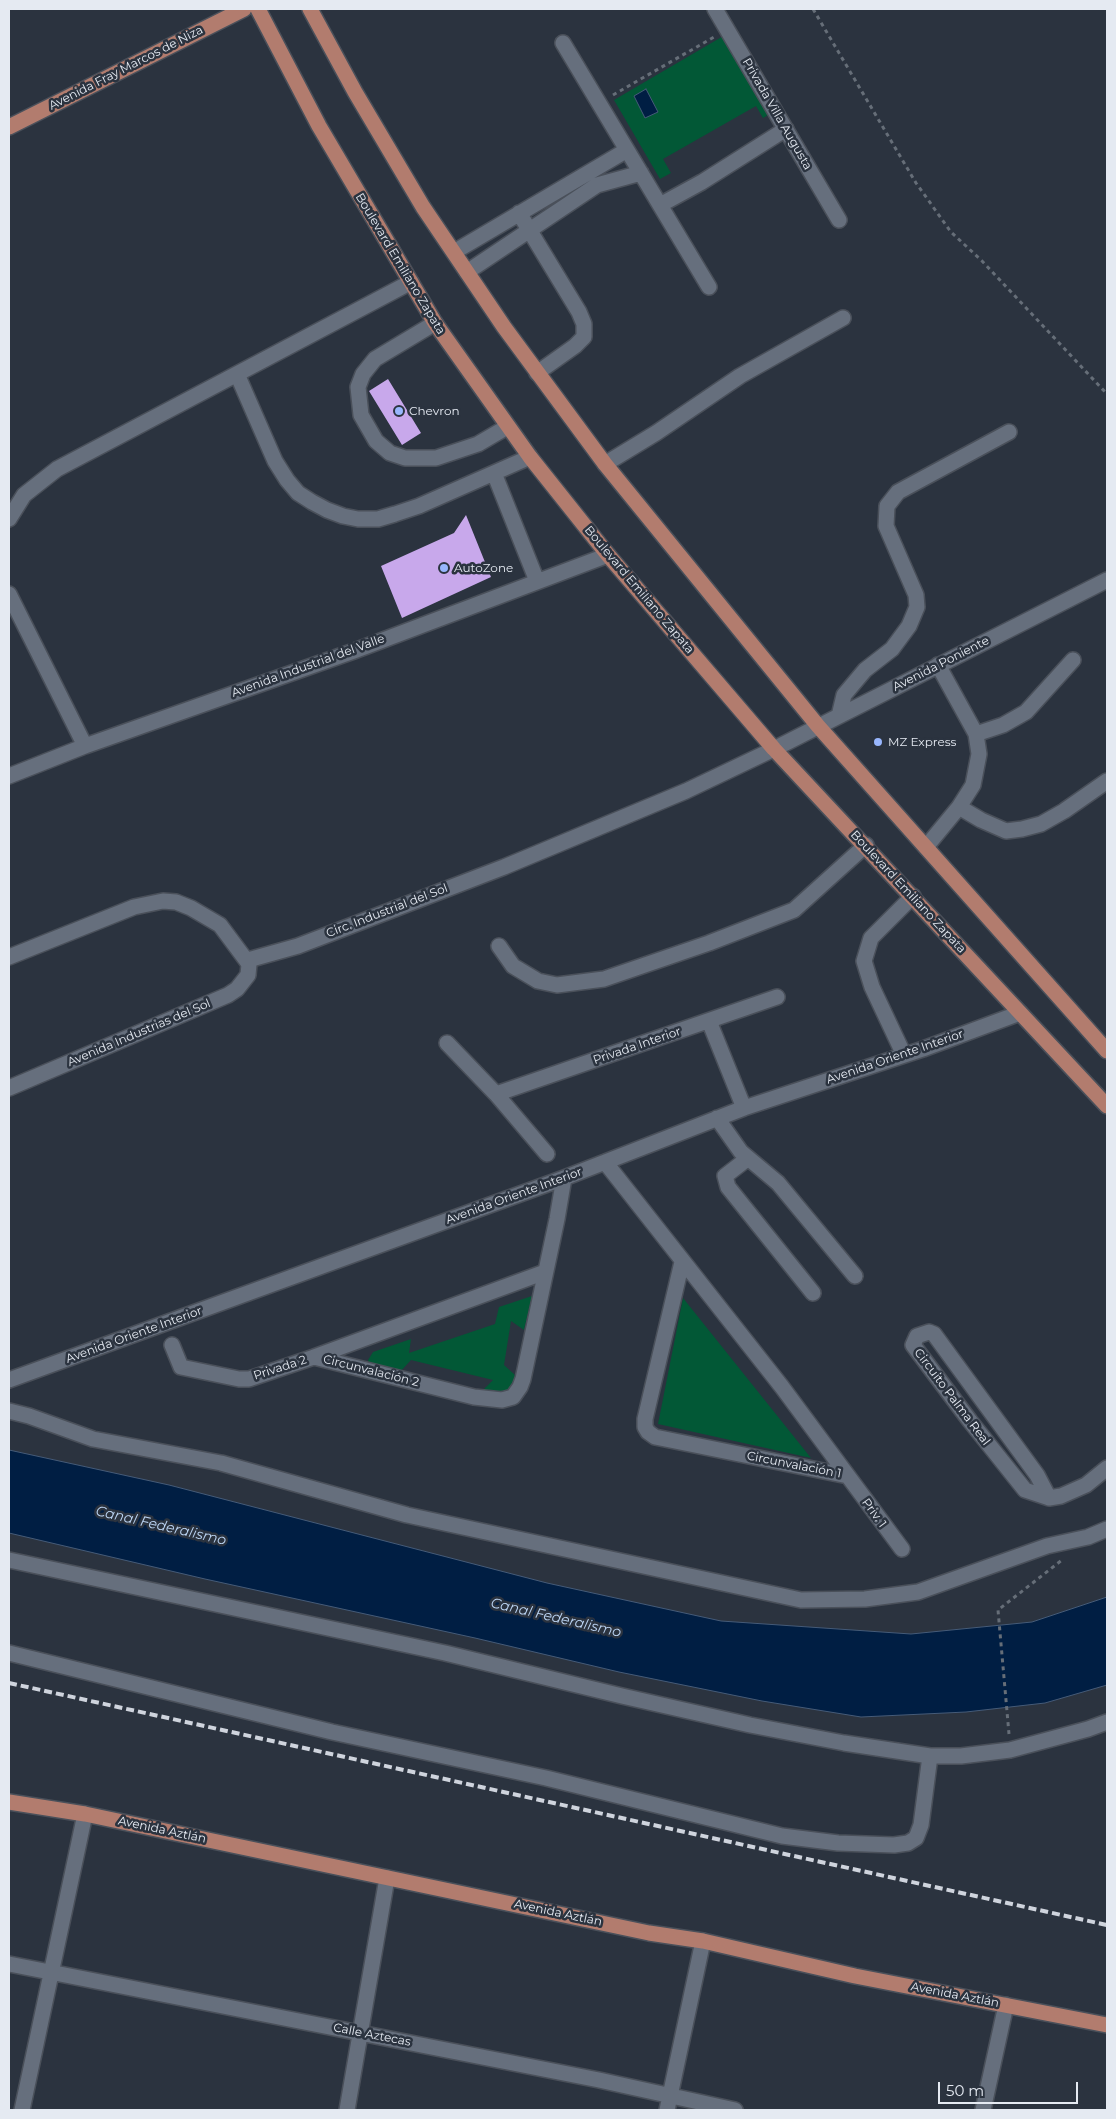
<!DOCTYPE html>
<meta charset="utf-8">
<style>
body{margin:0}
#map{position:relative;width:1116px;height:2119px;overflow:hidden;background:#2b333f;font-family:Montserrat,sans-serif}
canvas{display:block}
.frame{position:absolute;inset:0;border:10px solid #e5eaf2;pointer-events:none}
.scale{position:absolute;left:938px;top:2082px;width:140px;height:22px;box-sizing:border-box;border:2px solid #e5eaf2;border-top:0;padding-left:6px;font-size:15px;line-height:18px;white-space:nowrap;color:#e5eaf2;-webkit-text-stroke:4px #2b333f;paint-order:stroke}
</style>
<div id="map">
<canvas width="1116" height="2119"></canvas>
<div class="frame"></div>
<div class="scale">50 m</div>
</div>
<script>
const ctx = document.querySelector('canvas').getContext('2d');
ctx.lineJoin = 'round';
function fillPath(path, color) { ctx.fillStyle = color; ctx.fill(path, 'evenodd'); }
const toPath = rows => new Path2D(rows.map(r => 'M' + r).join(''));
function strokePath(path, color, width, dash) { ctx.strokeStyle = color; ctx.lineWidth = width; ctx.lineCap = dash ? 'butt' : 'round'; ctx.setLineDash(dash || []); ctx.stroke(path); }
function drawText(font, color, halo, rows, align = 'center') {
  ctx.font = font + ' Montserrat,sans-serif'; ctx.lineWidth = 5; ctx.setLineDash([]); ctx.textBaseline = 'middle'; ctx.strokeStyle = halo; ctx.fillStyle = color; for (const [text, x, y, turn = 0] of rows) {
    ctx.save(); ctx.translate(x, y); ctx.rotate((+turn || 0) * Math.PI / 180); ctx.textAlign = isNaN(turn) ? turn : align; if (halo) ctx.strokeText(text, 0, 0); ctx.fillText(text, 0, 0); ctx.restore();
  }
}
fillPath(toPath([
 [725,35,770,114,763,118,756,106,663,159,671,173,660,179,614,100],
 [532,1296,524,1330,511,1321,504,1365,515,1375,511,1396,482,1391,493,1380,411,1360,400,1372,371,1368,368,1360,373,1352,411,1339,409,1353,495,1324,499,1307],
 [683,1298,811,1458,658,1424]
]), '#025836');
const water = toPath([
 [646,89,658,112,645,118,634,96,646,89],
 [9,1450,169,1485,547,1583,721,1621,911,1634,1032,1622,1107,1597,1107,1685,1045,1703,966,1712,861,1717,762,1701,619,1672,475,1638,205,1579,9,1533,9,1450]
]);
fillPath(water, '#001e43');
strokePath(water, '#455b78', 1);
fillPath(toPath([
 [388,379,421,433,402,445,369,391],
 [466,515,491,577,402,618,381,566,454,533]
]), '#c8a8eb');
const minor = toPath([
 [715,9,839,220],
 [563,43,709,287],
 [660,205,702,182,786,129],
 [519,213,579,312,584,324,584,337,575,346,537,373],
 [454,252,627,150],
 [467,272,597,185,641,173],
 [435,323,375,359,363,374,358,387,361,415,376,441,390,453,405,458,436,458,478,444,507,427],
 [237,374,275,461,287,480,298,493,312,502,327,510,343,516,358,519,378,519,395,514,419,506,530,457],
 [605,464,656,433,740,376,843,318],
 [494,473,537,581],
 [9,519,24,495,57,469,411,282],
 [9,594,85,746],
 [839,716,844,695,865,670,892,649,909,626,917,607,916,595,886,526,887,506,898,492,1009,432],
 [976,734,1003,725,1026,712,1073,660],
 [9,776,85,746,354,651,608,555],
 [959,807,981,820,1006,831,1022,829,1041,824,1064,811,1107,781],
 [926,847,959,807,973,785,979,754,976,734,938,665],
 [499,946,513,966,538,981,557,985,604,979,709,943,794,910,866,845],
 [9,957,134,907,163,901,176,902,191,908,220,925,249,964,248,975,237,989,228,995,9,1088],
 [248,960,298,946,504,867,686,791,774,749,1107,580],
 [709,1021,744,1108],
 [447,1043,496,1094,547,1154],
 [904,1055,872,987,864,961,871,938,913,896],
 [496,1094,777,997],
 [717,1118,741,1152,778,1183,855,1276],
 [747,1159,725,1176,728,1187,813,1293],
 [605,1162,782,1387,902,1549],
 [682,1262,645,1419,645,1427,648,1432,655,1437,848,1476],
 [172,1345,181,1367,239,1379,249,1379,314,1357,545,1272],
 [314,1357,474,1397,502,1400,513,1397,520,1387,523,1379,557,1219,564,1178],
 [9,1380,564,1178,744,1108,923,1049,1020,1013],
 [9,1411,29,1416,93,1439,221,1463,407,1515,801,1600,865,1599,918,1592,1047,1546,1088,1537,1107,1529],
 [1049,1498,1037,1475,934,1334,929,1332,917,1336,913,1345,970,1421,1025,1490,1049,1498,1061,1496,1086,1485,1107,1468],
 [9,1560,445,1653,622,1696,750,1725,844,1743,930,1756,961,1756,1010,1750,1088,1729,1107,1722],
 [9,1653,332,1732,546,1778,782,1836,838,1843,894,1845,908,1843,916,1838,921,1825,930,1756],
 [9,1964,599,2080,735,2110],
 [22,2110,85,1814],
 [347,2110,387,1878],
 [667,2110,703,1941],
 [983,2110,1006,2005]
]);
const major = toPath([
 [258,9,319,126,435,323,530,457,608,555,774,749,1107,1106],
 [310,9,355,92,423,207,504,327,605,464,818,726,1107,1051],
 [9,127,244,9],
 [9,1802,85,1814,649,1933,703,1941,855,1976,1107,2025]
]);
strokePath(minor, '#4a505a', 18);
strokePath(major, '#4a505a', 18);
strokePath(toPath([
 [813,9,916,183,951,232,982,261,1107,394],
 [613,95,714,37],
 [1009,1734,998,1610,1062,1560]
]), '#666e78', 3, [4, 4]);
strokePath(minor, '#666f7d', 15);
strokePath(major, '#b27c6e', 15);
strokePath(toPath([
 [9,1683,1107,1925]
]), '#cfd4dd', 4, [8, 4]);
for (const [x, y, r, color] of [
 [399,411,5,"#98b6fd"],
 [444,568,5,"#98b6fd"],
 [878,742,5,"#98b6fd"]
]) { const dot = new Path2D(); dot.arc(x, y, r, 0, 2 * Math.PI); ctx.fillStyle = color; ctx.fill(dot); strokePath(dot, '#2b333f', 2); }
drawText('12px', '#e5eaf2', '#2b333f', [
 ["Avenida Fray Marcos de Niza",126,68,-27],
 ["Privada Villa Augusta",777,114,60],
 ["Boulevard Emiliano Zapata",400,264,59],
 ["Boulevard Emiliano Zapata",639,590,50],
 ["Avenida Poniente",941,664,-27],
 ["Avenida Industrial del Valle",308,666,-20],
 ["Boulevard Emiliano Zapata",908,892,47],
 ["Circ. Industrial del Sol",387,911,-21],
 ["Avenida Industrias del Sol",139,1033,-23],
 ["Privada Interior",637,1046,-19],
 ["Avenida Oriente Interior",895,1057,-19],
 ["Avenida Oriente Interior",514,1196,-20],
 ["Avenida Oriente Interior",134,1335,-20],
 ["Privada 2",280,1368,-18],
 ["Circunvalación 2",371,1371,14],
 ["Circuito Palma Real",952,1397,53],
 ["Circunvalación 1",794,1465,11],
 ["Priv. 1",874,1513,54],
 ["Avenida Aztlán",162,1830,12],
 ["Avenida Aztlán",558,1913,12],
 ["Avenida Aztlán",955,1995,11],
 ["Calle Aztecas",372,2035,11]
]);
drawText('12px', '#e5eaf2', '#2b333f', [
 ["Chevron",409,411],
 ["AutoZone",454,568],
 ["MZ Express",888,742]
], 'left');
drawText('italic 14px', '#bbd4f3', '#2b333f', [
 ["Canal Federalismo",161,1526,13],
 ["Canal Federalismo",556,1618,13]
]);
</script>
